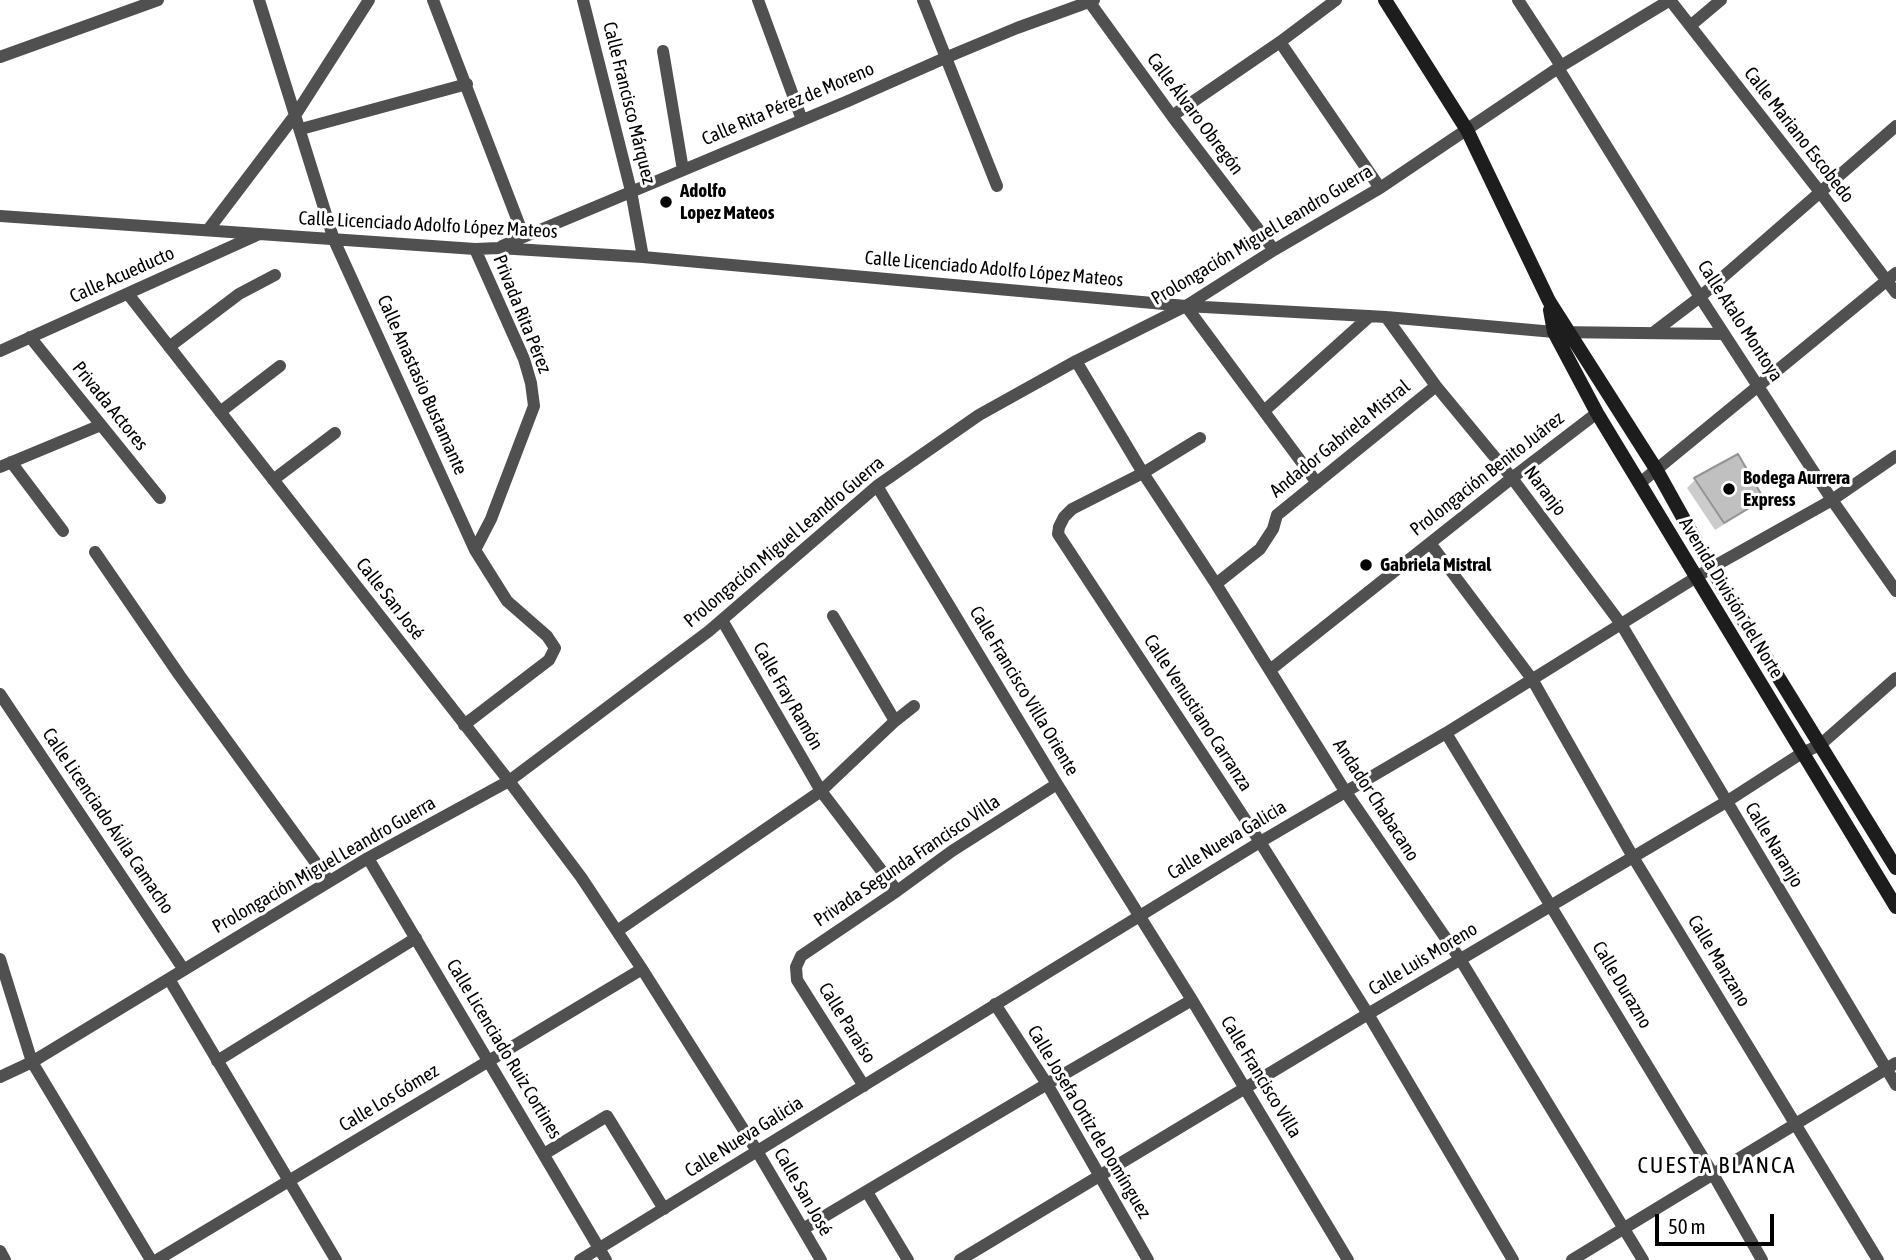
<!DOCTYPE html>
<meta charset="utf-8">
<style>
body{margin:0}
#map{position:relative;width:1896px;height:1260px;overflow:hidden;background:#fff;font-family:"Asap Condensed",sans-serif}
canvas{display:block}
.scale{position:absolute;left:1655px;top:1214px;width:119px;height:32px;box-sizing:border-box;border:4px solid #000;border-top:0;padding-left:9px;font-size:21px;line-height:24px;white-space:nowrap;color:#000;-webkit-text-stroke:5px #fff;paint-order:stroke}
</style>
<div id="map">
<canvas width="1896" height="1260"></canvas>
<div class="scale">50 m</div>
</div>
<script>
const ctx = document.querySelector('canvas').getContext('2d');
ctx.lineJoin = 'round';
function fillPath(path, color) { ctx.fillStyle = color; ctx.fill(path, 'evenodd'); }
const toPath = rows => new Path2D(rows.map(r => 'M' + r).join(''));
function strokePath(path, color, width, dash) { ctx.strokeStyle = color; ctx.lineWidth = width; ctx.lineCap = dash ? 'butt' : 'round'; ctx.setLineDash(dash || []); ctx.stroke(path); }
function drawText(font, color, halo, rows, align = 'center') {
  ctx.font = font + ' "Asap Condensed",sans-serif'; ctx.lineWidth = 6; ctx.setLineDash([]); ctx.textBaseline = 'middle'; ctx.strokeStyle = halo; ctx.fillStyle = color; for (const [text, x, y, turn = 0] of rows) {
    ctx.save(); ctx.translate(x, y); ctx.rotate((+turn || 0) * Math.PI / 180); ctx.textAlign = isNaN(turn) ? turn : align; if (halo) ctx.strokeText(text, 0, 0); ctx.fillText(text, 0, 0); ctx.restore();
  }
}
fillPath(toPath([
 [1695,480,1761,499,1753,507,1715,530,1687,488]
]), '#0003');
const building = toPath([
 [1738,454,1764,499,1724,523,1694,478,1738,454]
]);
fillPath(building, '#c0c0c0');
strokePath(building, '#949494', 2);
strokePath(toPath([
 [259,0,334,240,475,550,507,601,547,636,555,648,549,660,464,725],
 [433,0,524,237],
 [583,0,631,191,643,257],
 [758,0,802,120],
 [923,0,997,186],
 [1088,0,1172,116,1274,250],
 [1518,0,1561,66],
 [1670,0,1820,192,1896,293],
 [1690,26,1721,0],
 [1280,42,1380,188],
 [663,51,683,170],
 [0,57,158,0],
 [1558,68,1700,297,1832,500,1896,591],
 [1172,116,1280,42,1336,0],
 [301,129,467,84],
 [0,216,475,249,499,248,643,257,1186,306,1386,317,1554,332,1724,334],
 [208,230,296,114,369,0],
 [502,246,848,101,945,58,1017,28,1094,0],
 [475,249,524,359,531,383,534,406,491,519,475,550],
 [128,294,509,781,581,877,642,969,757,1151,821,1260],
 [1186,306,1317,483],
 [1386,317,1436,386,1512,478,1621,624,1896,1085],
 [1654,332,1700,297,1896,126],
 [30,337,160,498],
 [169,347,239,294,275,275],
 [0,351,257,235],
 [1076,361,1143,473,1216,584,1345,791,1460,959,1643,1260],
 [1264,411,1370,316],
 [220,412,280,366],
 [1200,438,1143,473,1072,509,1064,517,1059,527,1058,534,1260,842,1368,1014,1513,1260],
 [11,462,63,531],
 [0,467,101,425],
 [273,480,335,433],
 [1640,483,1896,273],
 [877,486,1057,784,1192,1000,1348,1260],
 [1430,543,1532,679,1633,857,1878,1260],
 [95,552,180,676,329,881],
 [1216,584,1260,549,1273,529,1277,515,1436,386],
 [833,616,895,721],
 [722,620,821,791,897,891],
 [1270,670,1512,478,1597,413],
 [0,694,184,970],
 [1446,733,1713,1174,1762,1260],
 [368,858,606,1260],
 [617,931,821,791,895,721,914,706],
 [0,959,32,1062,151,1260],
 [169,979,336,1260],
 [995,1004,1047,1084,1148,1260],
 [217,1061,416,938],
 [0,1077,32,1062,368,858,509,781,709,631,877,486,979,415,1076,361,1186,306,1274,250,1380,188,1561,66,1670,0],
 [864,1086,797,980,796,967,801,956,897,891,952,851,1057,784],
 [544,1154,607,1116,664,1209],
 [867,1192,908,1260],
 [803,1229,1047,1084,1192,1000],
 [0,1251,5,1260],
 [157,1260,642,969],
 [580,1260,1260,842,1446,733,1711,568,1832,500,1896,456],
 [960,1260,1368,1014,1726,802,1802,753,1820,745,1896,678],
 [1572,1260,1896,1063]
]), '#505050', 12);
strokePath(toPath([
 [1385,0,1467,130,1549,301,1656,469,1711,568,1896,868],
 [1550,310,1554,332,1597,413,1896,907]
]), '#1d1d1d', 14);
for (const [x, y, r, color] of [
 [666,202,7,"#000"],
 [1729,489,7,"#000"],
 [1366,565,7,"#000"]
]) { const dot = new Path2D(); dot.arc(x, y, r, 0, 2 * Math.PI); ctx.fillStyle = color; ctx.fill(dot); strokePath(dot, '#fff', 2.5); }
drawText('19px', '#000', '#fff', [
 ["Calle Francisco Márquez",629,103,76],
 ["Calle Rita Pérez de Moreno",788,104,-23],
 ["Calle Álvaro Obregón",1195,114,53],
 ["Calle Mariano Escobedo",1799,135,52],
 ["Calle Licenciado Adolfo López Mateos",428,225,3],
 ["Prolongación Miguel Leandro Guerra",1262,235,-31],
 ["Calle Licenciado Adolfo López Mateos",994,269,5],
 ["Calle Acueducto",122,275,-24],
 ["Privada Rita Pérez",522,314,68],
 ["Calle Atalo Montoya",1740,321,57],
 ["Calle Anastasio Bustamante",422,385,66],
 ["Privada Actores",110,406,51],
 ["Andador Gabriela Mistral",1340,439,-39],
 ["Prolongación Benito Juárez",1487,474,-38],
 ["Naranjo",1545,491,53],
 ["Prolongación Miguel Leandro Guerra",784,542,-40],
 ["Avenida División del Norte",1731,598,59],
 ["Calle San José",390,599,52],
 ["Calle Francisco Villa Oriente",1024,691,59],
 ["Calle Fray Ramón",788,696,60],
 ["Calle Venustiano Carranza",1198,713,57],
 ["Andador Chabacano",1376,800,57],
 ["Calle Licenciado Ávila Camacho",108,821,56],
 ["Calle Nueva Galicia",1227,840,-31],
 ["Calle Naranjo",1774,845,59],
 ["Privada Segunda Francisco Villa",907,861,-34],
 ["Prolongación Miguel Leandro Guerra",324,865,-30],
 ["Calle Luis Moreno",1423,959,-31],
 ["Calle Manzano",1719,961,59],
 ["Calle Durazno",1622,985,59],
 ["Calle Paraíso",847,1023,58],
 ["Calle Licenciado Ruiz Cortines",504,1049,59],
 ["Calle Francisco Villa",1261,1077,59],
 ["Calle Los Gómez",389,1098,-31],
 ["Calle Josefa Ortiz de Domínguez",1089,1122,59],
 ["Calle Nueva Galicia",744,1137,-32],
 ["Calle San José",803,1192,60]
]);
drawText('bold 19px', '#000', '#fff', [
 ["Adolfo",680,191],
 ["Lopez Mateos",680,213],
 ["Bodega Aurrera",1743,478],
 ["Express",1743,500],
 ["Gabriela Mistral",1380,565]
], 'left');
ctx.letterSpacing = '2px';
drawText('23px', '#000', '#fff', [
 ["CUESTA BLANCA",1717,1166]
]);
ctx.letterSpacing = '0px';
</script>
